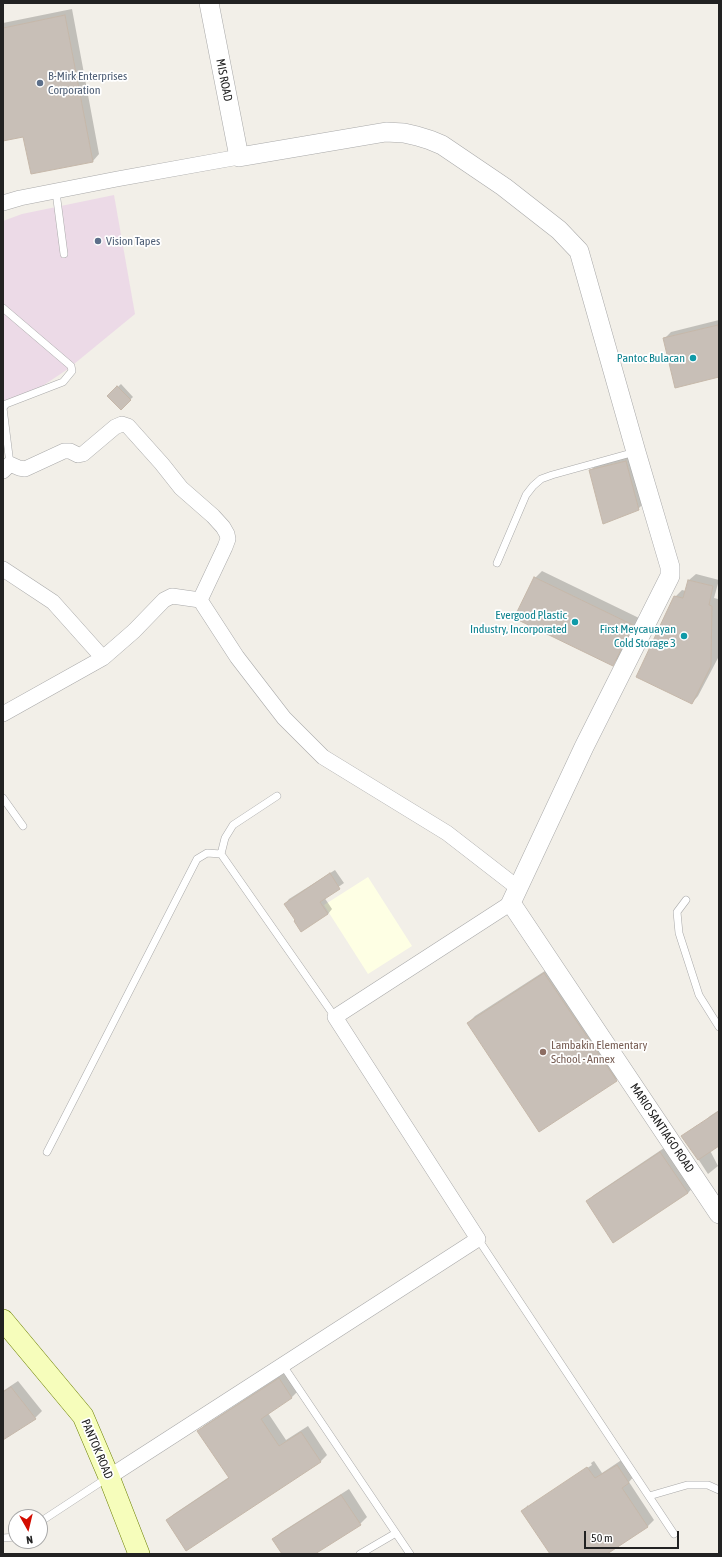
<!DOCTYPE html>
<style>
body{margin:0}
#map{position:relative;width:722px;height:1557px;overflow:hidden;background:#f2efe8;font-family:"Asap Condensed",sans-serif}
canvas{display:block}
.frame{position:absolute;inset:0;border:4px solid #222;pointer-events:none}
.north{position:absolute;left:8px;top:1509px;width:40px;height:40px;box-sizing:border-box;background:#fff;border:1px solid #a7a7a7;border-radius:50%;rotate:172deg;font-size:11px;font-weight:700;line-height:16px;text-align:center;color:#222}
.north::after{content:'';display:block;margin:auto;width:14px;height:18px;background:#d30c00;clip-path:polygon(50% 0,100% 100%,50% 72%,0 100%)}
.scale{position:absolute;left:584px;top:1531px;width:95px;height:18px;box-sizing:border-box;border:2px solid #222;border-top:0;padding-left:5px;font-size:12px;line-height:14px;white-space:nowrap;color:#222;-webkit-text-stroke:3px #fff;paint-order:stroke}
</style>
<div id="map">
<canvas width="722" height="1557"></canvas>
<div class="frame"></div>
<div class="north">N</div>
<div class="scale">50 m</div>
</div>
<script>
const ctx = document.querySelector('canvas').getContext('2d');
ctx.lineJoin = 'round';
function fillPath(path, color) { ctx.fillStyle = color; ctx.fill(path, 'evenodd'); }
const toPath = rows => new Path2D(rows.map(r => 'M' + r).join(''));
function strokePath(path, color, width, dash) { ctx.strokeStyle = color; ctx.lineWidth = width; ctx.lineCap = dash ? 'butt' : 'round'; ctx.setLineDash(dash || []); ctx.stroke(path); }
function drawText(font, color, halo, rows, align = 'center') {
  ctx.font = font + ' "Asap Condensed",sans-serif'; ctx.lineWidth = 3.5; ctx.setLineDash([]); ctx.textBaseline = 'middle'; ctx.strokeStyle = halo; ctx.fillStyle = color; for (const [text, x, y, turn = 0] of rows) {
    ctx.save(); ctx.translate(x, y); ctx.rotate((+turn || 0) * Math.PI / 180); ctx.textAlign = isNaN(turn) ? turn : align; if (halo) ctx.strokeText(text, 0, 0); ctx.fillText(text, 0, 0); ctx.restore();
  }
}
fillPath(toPath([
 [114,195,135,314,68,369,41,387,3,403,3,221,22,214]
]), '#ecdae7');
fillPath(toPath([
 [368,877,412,946,368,974,324,905]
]), '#feffe4');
fillPath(toPath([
 [72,9,99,154,93,161,24,136,3,140,3,23],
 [719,320,719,376,664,339,671,332],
 [121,384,133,397,121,408,108,396],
 [631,456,643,504,638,509,590,471,595,466],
 [542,571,639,618,619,658,612,664,535,578],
 [696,574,719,580,714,598,718,599,718,658,698,696,692,703,675,597,682,590,686,591,689,580],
 [335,870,344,883,324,897,332,909,328,914,296,920,285,904,289,899],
 [551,967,623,1074,616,1080,468,1023,475,1016],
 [719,1110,719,1120,703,1123,710,1116],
 [697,1125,718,1166,708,1174,683,1136],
 [667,1146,694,1186,688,1193,587,1202,594,1195],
 [286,1372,298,1391,292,1397,268,1413,286,1440,308,1426,327,1455,320,1462,167,1520,174,1514,229,1477,198,1431,205,1425],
 [18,1381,42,1411,35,1418,3,1439,3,1391],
 [623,1459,634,1476,629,1482,654,1520,648,1526,605,1554,551,1554,523,1511,528,1505,528,1507,592,1465,591,1463,594,1461,602,1473],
 [349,1489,367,1517,360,1524,313,1554,283,1554,274,1540,280,1533]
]), '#0003');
const building = toPath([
 [65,15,93,162,31,174,23,137,3,141,3,28,65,15],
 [718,325,719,331,719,377,675,388,663,338,718,325],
 [117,386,131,400,121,410,107,396,117,386],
 [626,461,639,510,603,524,589,470,626,461],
 [534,577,633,625,613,666,514,618,534,577],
 [688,580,713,586,709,605,712,606,711,666,692,704,636,677,674,596,683,598,688,580],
 [330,873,340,889,320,902,328,914,301,932,294,921,295,920,284,904,330,873],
 [544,973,617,1081,539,1132,467,1023,544,973],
 [719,1111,719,1146,698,1160,681,1136,719,1111],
 [660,1152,688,1193,613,1243,586,1201,660,1152],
 [279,1378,292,1398,261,1419,279,1446,301,1432,321,1462,186,1551,166,1520,229,1478,197,1431,279,1378],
 [11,1387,36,1419,3,1440,3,1392,11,1387],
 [617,1465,629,1483,622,1488,648,1527,607,1554,550,1554,521,1511,587,1467,595,1478,617,1465],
 [341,1495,361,1525,315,1554,282,1554,272,1539,341,1495]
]);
fillPath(building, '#c8bfb7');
strokePath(building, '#c5b7a9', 1);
const service = toPath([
 [56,192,64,254],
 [3,308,71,366,72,371,63,382,6,404,3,408,10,464],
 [497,563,526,495,533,486,541,479,552,475,635,452],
 [3,798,23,826],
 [221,854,225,838,233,825,277,796],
 [686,900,677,912,679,933,699,995,719,1027],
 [47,1152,197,859,207,853,221,854,335,1017],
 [478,1239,674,1534],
 [282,1364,410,1554],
 [649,1496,687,1485,708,1485,719,1490],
 [40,1522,107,1478],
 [3,1538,16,1537],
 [360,1554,396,1533]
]);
const minor = toPath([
 [3,203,20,198,117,179,239,157],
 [3,471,10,464,19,468,25,469,64,451,70,451,78,455,83,454,115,427,122,424,128,426,162,464,181,488,213,516,223,527,227,534,228,539,225,547,200,600],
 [3,569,53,602,103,658],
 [3,714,103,658,134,631,164,600,172,596,200,600,237,657,284,718,323,757,447,833,518,888],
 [109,1477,478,1239,335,1017,511,903]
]);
const tertiary = toPath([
 [209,3,239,157,386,132,404,133,417,136,430,140,442,145,504,187,559,230,579,251,636,452,670,567,670,576,584,747,511,903,719,1214]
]);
const secondary = toPath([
 [3,1320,83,1416,109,1477,139,1554]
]);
strokePath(service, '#a9a9a9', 8);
strokePath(minor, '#a9a9a9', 16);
strokePath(tertiary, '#a9a9a9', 20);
strokePath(secondary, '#6c8100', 22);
strokePath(service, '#fff', 7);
strokePath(minor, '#fff', 15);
strokePath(tertiary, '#fff', 19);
strokePath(secondary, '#f6fdbb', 21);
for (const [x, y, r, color] of [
 [40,83,4,"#5c6f8a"],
 [98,241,4,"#5c6f8a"],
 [693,358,4,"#0f9aa8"],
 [575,622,4,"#0f9aa8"],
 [684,636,4,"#0f9aa8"],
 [543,1052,4,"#8d6e63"]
]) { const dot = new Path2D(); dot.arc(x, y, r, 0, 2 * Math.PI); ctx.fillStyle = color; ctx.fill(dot); strokePath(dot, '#fff', 1.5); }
drawText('12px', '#4e5e75', '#fff', [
 ["B-Mirk Enterprises",48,76],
 ["Corporation",48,90],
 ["Vision Tapes",106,241]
], 'left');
drawText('12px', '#222', '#fff', [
 ["MIS ROAD",224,80,79],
 ["MARIO SANTIAGO ROAD",662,1128,56],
 ["PANTOK ROAD",97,1449,67]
]);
drawText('12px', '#0d838f', '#fff', [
 ["Pantoc Bulacan",685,358],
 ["Evergood Plastic",567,615],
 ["Industry, Incorporated",567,629],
 ["First Meycauayan",676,629],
 ["Cold Storage 3",676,643]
], 'right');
drawText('12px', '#785e54', '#fff', [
 ["Lambakin Elementary",551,1045],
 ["School - Annex",551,1059]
], 'left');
</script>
